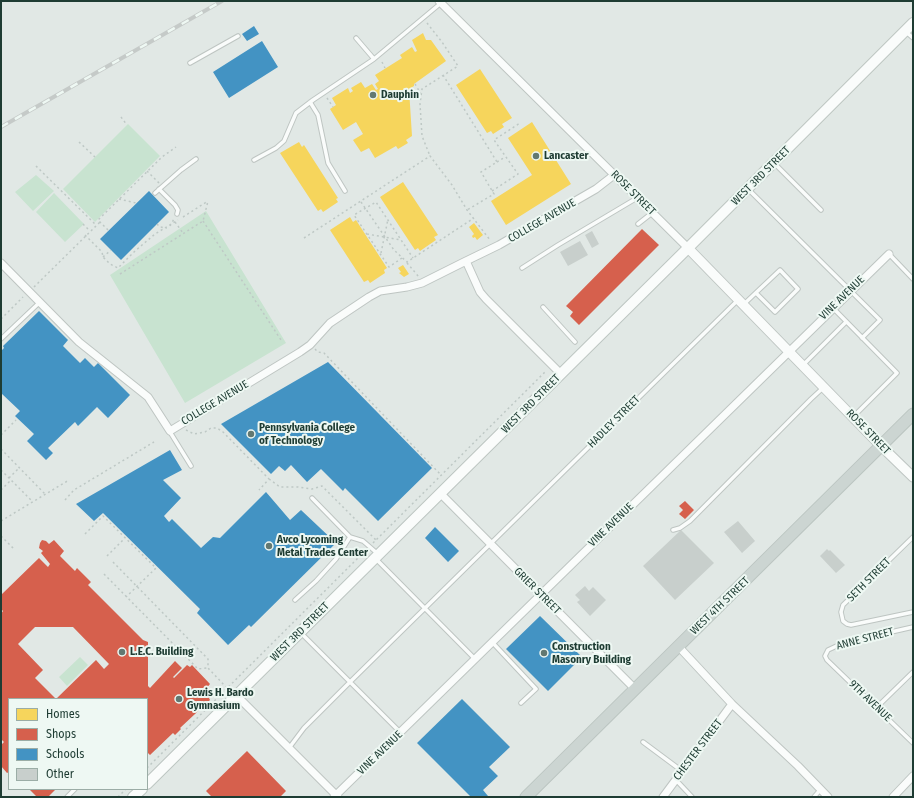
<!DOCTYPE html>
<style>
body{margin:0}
#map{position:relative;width:914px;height:798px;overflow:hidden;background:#e1e8e5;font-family:"Fira Sans Condensed",sans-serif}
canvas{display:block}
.frame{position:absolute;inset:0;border:2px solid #1e3c33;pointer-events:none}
.legend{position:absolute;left:8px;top:698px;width:140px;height:92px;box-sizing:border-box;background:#eef8f3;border:1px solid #9bada6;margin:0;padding:5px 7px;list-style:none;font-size:12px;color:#1e3c33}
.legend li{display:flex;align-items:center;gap:8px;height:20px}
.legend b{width:20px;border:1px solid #9bada6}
</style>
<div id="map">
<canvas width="914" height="798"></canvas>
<div class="frame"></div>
<ul class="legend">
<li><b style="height:11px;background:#f6d55c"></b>Homes</li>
<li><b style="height:11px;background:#d6604d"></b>Shops</li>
<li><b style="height:11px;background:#4393c3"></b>Schools</li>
<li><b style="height:11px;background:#c8cfcc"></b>Other</li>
</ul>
</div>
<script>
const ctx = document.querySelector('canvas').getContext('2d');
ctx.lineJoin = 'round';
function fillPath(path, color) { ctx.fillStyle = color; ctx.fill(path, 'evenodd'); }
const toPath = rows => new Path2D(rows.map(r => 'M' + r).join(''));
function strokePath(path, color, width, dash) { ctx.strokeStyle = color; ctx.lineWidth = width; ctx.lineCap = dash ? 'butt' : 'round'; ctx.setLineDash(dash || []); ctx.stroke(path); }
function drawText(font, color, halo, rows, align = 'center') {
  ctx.font = font + ' "Fira Sans Condensed",sans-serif'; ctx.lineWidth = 4; ctx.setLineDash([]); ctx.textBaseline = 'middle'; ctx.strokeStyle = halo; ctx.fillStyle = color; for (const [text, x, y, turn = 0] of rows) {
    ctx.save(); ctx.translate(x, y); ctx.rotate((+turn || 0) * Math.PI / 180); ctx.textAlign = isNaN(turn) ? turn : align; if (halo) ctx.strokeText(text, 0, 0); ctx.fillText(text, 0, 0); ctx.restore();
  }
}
fillPath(toPath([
 [128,124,160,156,95,222,63,189],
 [36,175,54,191,33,211,15,192],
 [54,193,84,224,65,242,36,212],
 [206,211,286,343,185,403,110,275],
 [80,657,88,665,67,686,59,677]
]), '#c8e3d0');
fillPath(toPath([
 [423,33,426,40,431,40,446,61,414,84,414,86,409,89,412,136,406,140,408,143,398,149,396,146,375,158,369,148,361,152,353,140,363,134,356,122,343,130,330,109,336,105,332,98,348,88,350,93,353,91,351,88,361,82,365,88,372,84,376,90,378,89,375,84,379,81,375,75,402,58,400,55,412,47,415,52,417,51,412,40],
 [480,69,512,118,502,124,504,127,493,134,491,131,487,133,456,85],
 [532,122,571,184,506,225,491,201,532,175,508,138],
 [299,142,302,147,304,145,338,198,336,199,338,202,323,212,321,209,318,211,280,153],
 [403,182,438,235,434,237,436,240,420,251,418,248,415,250,380,197],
 [350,217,353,222,356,220,387,268,384,270,385,273,370,283,368,280,364,282,330,230],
 [474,223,483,235,477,240,475,237,473,238,472,236,474,234,469,227],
 [403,265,409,274,404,277,399,273,401,272,398,268]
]), '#f6d55c');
fillPath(toPath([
 [642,229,659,245,579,325,570,316,573,312,566,306],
 [685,501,694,510,685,519,679,514,683,510,679,506],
 [42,540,46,541,49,544,54,540,64,551,60,556,75,571,77,568,91,582,88,585,143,640,148,642,148,686,150,688,175,661,182,668,173,677,174,678,187,665,190,667,192,665,210,684,204,691,204,692,209,688,214,693,209,698,210,700,180,728,181,729,175,735,173,733,150,755,147,752,147,699,9,699,9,772,7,773,1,766,1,745,4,742,1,739,1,614,3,611,1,609,1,595,39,558,48,567,50,564,41,553,43,551,39,548,40,543],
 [35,627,73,627,109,664,104,669,96,660,56,699,35,678,43,670,18,644],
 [247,751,286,791,280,797,212,797,206,791],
 [29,789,56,789,48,797,37,797]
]), '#d6604d');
fillPath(toPath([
 [254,26,259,34,247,41,242,34],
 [262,41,278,67,229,98,213,72],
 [149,191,169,212,121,260,100,239],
 [39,311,68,340,63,346,80,363,85,358,94,367,98,363,130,395,108,418,97,407,78,426,75,422,48,448,53,453,46,460,27,441,34,434,15,416,20,411,1,393,1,351,4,348,3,346],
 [328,362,432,468,378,521,345,488,343,491,321,469,307,482,291,465,285,471,279,466,271,474,221,424],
 [170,450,182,470,163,480,181,498,164,516,169,522,172,519,201,548,213,537,220,538,266,492,290,520,301,510,336,543,251,627,249,625,228,645,197,613,200,609,103,513,94,521,76,504],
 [435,527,459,551,448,562,425,538],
 [540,616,582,657,548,691,506,649],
 [462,699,510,747,489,767,498,776,483,790,488,796,487,797,471,797,417,743]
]), '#4393c3');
fillPath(toPath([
 [592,231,599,244,592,248,585,235],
 [580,241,588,255,568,266,560,252],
 [738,521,755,541,742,553,724,532],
 [681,530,714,563,675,600,643,566],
 [827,549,829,551,830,550,845,565,836,573,820,556],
 [585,586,589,591,593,587,606,600,590,616,577,602,580,600,575,595]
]), '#c8cfcc');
const service = toPath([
 [906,32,913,38],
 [356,38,374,59],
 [190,63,238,36],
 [310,102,318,115,328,163,345,191],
 [254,160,276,148,284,141,296,113,313,100,374,59,441,3],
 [775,164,821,210],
 [159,189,175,205,178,210,177,214],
 [748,189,880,320,862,338],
 [155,193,181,170,196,159],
 [638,224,652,213],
 [889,254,913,279],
 [522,268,558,245,637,198],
 [744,304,780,270,798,289,775,312,756,293],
 [543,307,575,342],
 [833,308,897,373,854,416],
 [1,339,40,302],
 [803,365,846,322],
 [170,432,191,466],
 [312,498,350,537,363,541,378,554],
 [673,530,680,528,690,521,811,399,824,387],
 [913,537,843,605,841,612,843,621,847,624,851,625,913,612],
 [376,559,475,659],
 [295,600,316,581,336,559,350,537],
 [913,627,843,643,828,650,825,656,827,660,913,743],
 [301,633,400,732],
 [492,642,536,689,521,703],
 [876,708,913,672],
 [643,742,682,771],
 [289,748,304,728,350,682,737,301],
 [676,780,692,797],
 [67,797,75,789],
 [814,797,821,789]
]);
const minor = toPath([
 [439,1,688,248],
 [466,261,499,245,596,189,614,175],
 [1,263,79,342,148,397,170,431,300,352,310,345,330,323,369,297,380,291,407,287,422,283,466,261,480,292,486,299,561,374],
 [440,493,635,689],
 [678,646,732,704,798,766,828,797],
 [236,695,338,797],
 [334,797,889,254],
 [663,797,732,704],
 [893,797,913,776]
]);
const tertiary = toPath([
 [688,248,880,445,913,477]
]);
const secondary = toPath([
 [147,784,688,248,913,23],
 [133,797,142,789]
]);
const primary = toPath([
 [526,797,913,414]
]);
strokePath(service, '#bec5c2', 5.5);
strokePath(minor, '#bec5c2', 9);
strokePath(tertiary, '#bec5c2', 11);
strokePath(secondary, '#bdc6c2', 12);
strokePath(primary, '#bbc5c1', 13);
strokePath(toPath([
 [427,23,442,42,458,66,422,89,420,104,422,136,430,156],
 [382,62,385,68],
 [443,75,497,162,481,172,494,194,467,210],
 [415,84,421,94],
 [327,98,333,107],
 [121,117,127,125],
 [79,142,95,157],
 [497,162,505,157],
 [36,166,96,225],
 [147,171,159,183],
 [492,191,518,174,494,140,520,123],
 [119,199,136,203],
 [361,202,394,250,407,262,474,218],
 [183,217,208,201],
 [203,221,281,340],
 [175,222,183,233],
 [83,224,90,231],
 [157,224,160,227,167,228],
 [170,226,174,219],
 [108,230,98,220,162,157,176,147],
 [367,234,401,240],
 [85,235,102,252,103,257,110,264,118,268,135,251,155,234,178,220],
 [304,238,430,156,452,185,467,210,490,240],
 [381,253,388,219],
 [103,257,111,250],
 [402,258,389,267,354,215,376,202,413,258],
 [407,263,419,277],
 [120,274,203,221,208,201],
 [34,287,100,222],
 [1,319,23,297],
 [315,349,318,352,324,353,441,475],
 [186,430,194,434,205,432,211,428,217,428,223,432,269,479,259,490],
 [1,435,16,420],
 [1,449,45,494],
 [1,470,32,501],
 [9,478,19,468],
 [269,479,280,487,298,487,312,489,322,486,376,540],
 [1,490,11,480],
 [65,500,74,490,154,442],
 [1,521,69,480],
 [85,534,103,516,156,568,126,597],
 [1,536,15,550],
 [373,543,546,371],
 [107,556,125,538],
 [113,562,208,659,208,668,227,688],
 [104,574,198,669,207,668],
 [147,768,366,550],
 [118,797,126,789]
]), '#bec8c5', 1.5, [2, 3]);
strokePath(service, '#fafcfb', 3.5);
strokePath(minor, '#fafcfb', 7);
strokePath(tertiary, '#fafcfb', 9);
strokePath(secondary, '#fafcfb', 10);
strokePath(primary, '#ccd5d2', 11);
const rail = toPath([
 [1,127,222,1]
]);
strokePath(rail, '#c5cac8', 4);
strokePath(rail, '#eef8f3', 2.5, [8]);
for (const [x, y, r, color] of [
 [373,95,4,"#627871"],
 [536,156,4,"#627871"],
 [251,434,4,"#627871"],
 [269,546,4,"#627871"],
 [122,652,4,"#627871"],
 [544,653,4,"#627871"],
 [179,699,4,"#627871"]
]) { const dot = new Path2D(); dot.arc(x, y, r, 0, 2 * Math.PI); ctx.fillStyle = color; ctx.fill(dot); strokePath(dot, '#eef8f3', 1.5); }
drawText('bold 11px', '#1e3c33', '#eef8f3', [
 ["Dauphin",381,95],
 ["Lancaster",544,156],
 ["Pennsylvania College",259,428],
 ["of Technology",259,441],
 ["Avco Lycoming",277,540],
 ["Metal Trades Center",277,553],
 ["Construction",552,647],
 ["Masonry Building",552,660],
 ["L.E.C. Building",130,652],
 ["Lewis H. Bardo",187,693],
 ["Gymnasium",187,706]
], 'left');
drawText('11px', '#1e3c33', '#eef8f3', [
 ["WEST 3RD STREET",761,176,-45],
 ["ROSE STREET",633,193,45],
 ["COLLEGE AVENUE",542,221,-30],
 ["VINE AVENUE",842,298,-44],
 ["COLLEGE AVENUE",215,403,-31],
 ["WEST 3RD STREET",531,404,-45],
 ["HADLEY STREET",614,422,-45],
 ["ROSE STREET",868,432,46],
 ["VINE AVENUE",611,525,-44],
 ["SETH STREET",869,580,-45],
 ["GRIER STREET",537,591,45],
 ["WEST 4TH STREET",720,606,-44],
 ["WEST 3RD STREET",300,632,-45],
 ["ANNE STREET",865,639,-15],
 ["9TH AVENUE",870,701,44],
 ["CHESTER STREET",698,750,-53],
 ["VINE AVENUE",380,753,-44]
]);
</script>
